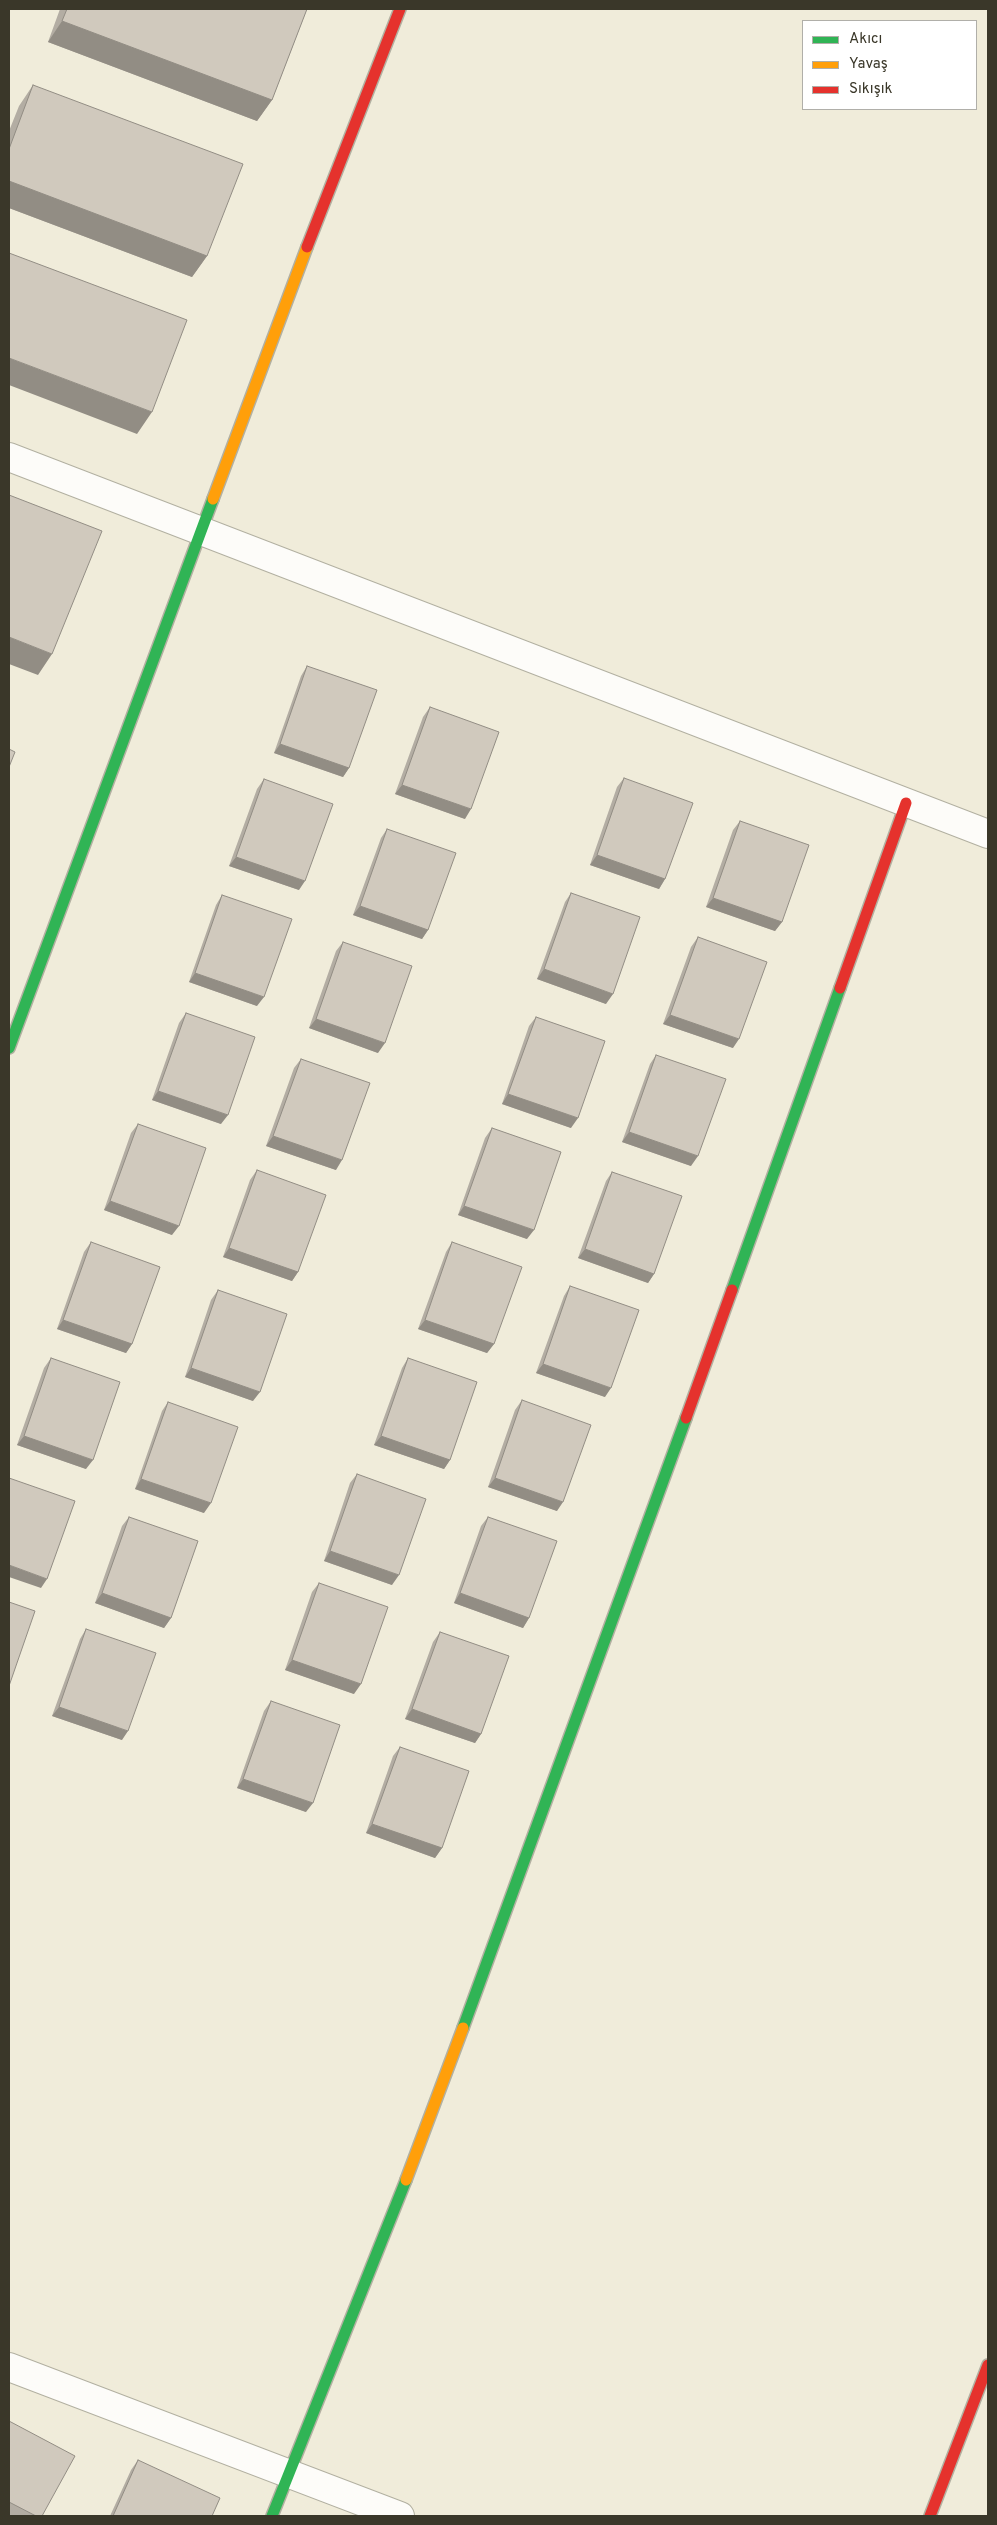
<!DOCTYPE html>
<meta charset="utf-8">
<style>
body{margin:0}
#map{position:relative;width:997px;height:2525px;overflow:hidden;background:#f0ecda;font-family:Overpass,sans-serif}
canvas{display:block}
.frame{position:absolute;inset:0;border:10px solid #3a3729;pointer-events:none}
.legend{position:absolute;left:802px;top:20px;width:175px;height:90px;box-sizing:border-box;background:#fff;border:1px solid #b0afa9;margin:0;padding:6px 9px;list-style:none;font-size:15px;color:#3a3729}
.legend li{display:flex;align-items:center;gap:10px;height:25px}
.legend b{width:25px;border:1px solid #b0afa9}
</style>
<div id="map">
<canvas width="997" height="2525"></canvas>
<div class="frame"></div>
<ul class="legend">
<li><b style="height:6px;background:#30b455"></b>Akıcı</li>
<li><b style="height:6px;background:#ff9f0a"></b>Yavaş</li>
<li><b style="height:6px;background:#e5322d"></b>Sıkışık</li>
</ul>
</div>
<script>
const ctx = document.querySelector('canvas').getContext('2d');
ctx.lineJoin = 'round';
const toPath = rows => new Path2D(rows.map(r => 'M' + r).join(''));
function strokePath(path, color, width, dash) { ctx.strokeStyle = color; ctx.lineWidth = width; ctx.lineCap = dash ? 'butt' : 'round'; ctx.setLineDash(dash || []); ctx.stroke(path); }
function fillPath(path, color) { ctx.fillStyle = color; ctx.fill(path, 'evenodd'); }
const street = toPath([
 [9,457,988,834],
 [9,2367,400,2516]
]);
const fast = toPath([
 [9,1048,213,499],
 [732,1290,840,988],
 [463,2028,686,1418],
 [272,2516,406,2180]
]);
const slow = toPath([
 [213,499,307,247],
 [406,2180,463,2028]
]);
const jam = toPath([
 [307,247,400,9],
 [840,988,906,803],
 [686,1418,732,1290],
 [930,2516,988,2365]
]);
strokePath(street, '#b2b0a1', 30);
strokePath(fast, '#b2b0a1', 14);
strokePath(slow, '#b2b0a1', 14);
strokePath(jam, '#b2b0a1', 14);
strokePath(street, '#fdfcf9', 28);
strokePath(fast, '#30b455', 11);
strokePath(slow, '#ff9f0a', 11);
strokePath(jam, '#e5322d', 11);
fillPath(toPath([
 [60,9,307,9,272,100,257,121,48,42],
 [33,85,207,256,192,277,9,208,9,131,19,106],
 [307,666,349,768,343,777,274,753,301,676],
 [430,707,465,819,395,794,423,717],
 [624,778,665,879,659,889,590,865,617,787],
 [264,779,299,890,229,866,257,789],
 [740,821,782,922,775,931,706,907,733,830],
 [387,829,428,930,422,939,353,915,381,838],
 [571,893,606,1004,537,979,565,902],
 [222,895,257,1006,189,982,216,905],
 [698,937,733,1048,663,1024,691,947],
 [343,942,378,1053,309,1028,336,951],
 [186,1013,221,1124,152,1100,179,1023],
 [536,1017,571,1128,502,1104,529,1026],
 [656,1055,691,1166,622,1142,650,1064],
 [301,1059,336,1170,266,1146,294,1068],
 [138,1124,172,1235,104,1210,131,1133],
 [492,1128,527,1239,458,1215,485,1138],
 [257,1170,298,1272,292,1281,223,1257,250,1180],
 [612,1172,654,1274,648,1283,578,1258,606,1181],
 [91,1242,132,1344,126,1353,57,1329,84,1252],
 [452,1242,494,1344,487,1353,418,1329,446,1252],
 [570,1286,605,1397,536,1373,564,1296],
 [218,1290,253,1401,185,1377,211,1300],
 [51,1358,86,1469,17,1445,44,1368],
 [408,1358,450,1460,444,1469,374,1445,402,1368],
 [522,1400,557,1511,488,1487,515,1410],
 [168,1402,204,1513,135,1489,162,1411],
 [357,1474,392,1585,324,1561,350,1483],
 [129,1517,171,1618,164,1628,95,1603,122,1526],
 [488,1517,529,1618,523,1628,454,1603,481,1526],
 [319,1583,354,1694,285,1670,312,1592],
 [86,1629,122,1740,52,1716,80,1639],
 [440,1632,481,1734,475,1743,405,1719,433,1642],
 [271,1701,306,1812,237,1788,264,1711],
 [400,1747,442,1848,435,1858,366,1833,393,1756],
 [9,2421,42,2516,11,2516,9,2515],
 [138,2460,212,2516,110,2516,131,2470]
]), '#b3ada3');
fillPath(toPath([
 [62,21,272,100,257,121,48,42],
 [9,181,207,256,192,277,9,208],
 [9,358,152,412,137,434,9,385],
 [9,637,52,654,38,675,9,664],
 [280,744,349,768,343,777,274,753],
 [402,785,471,809,465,819,395,794],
 [597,855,665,879,659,889,590,865],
 [236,857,305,881,299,890,229,866],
 [713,898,782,922,775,931,706,907],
 [360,906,428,930,422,939,353,915],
 [544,969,613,994,606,1004,537,979],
 [195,973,264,997,257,1006,189,982],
 [670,1015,739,1039,733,1048,663,1024],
 [316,1019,385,1043,378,1053,309,1028],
 [158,1091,228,1115,221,1124,152,1100],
 [508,1094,578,1118,571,1128,502,1104],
 [629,1132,698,1156,691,1166,622,1142],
 [273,1136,342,1160,336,1170,266,1146],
 [110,1201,179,1226,172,1235,104,1210],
 [464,1206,534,1230,527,1239,458,1215],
 [229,1248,298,1272,292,1281,223,1257],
 [585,1249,654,1274,648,1283,578,1258],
 [63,1320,132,1344,126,1353,57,1329],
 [425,1320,494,1344,487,1353,418,1329],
 [543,1364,611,1388,605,1397,536,1373],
 [191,1368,260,1392,253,1401,185,1377],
 [24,1436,93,1460,86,1469,17,1445],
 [381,1436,450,1460,444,1469,374,1445],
 [495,1478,563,1502,557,1511,488,1487],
 [141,1479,211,1503,204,1513,135,1489],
 [330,1551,399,1575,392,1585,324,1561],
 [9,1565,47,1579,41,1588,9,1577],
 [102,1593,171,1618,164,1628,95,1603],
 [460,1593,529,1618,523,1628,454,1603],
 [292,1660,361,1684,354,1694,285,1670],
 [59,1707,128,1731,122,1740,52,1716],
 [412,1709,481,1734,475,1743,405,1719],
 [243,1779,313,1803,306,1812,237,1788],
 [372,1824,442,1848,435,1858,366,1833]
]), '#928d84');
const building = toPath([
 [67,9,307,9,272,100,62,21,67,9],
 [33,85,243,164,207,256,9,181,9,149,33,85],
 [9,253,187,320,152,412,9,358,9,253],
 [9,495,102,531,52,654,9,637,9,495],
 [307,666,377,690,349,768,280,744,307,666],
 [430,707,499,732,471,809,402,785,430,707],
 [9,749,15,752,9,767,9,749],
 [624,778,693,803,665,879,597,855,624,778],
 [264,779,333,804,305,881,236,857,264,779],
 [740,821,809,845,782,922,713,898,740,821],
 [387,829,456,853,428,930,360,906,387,829],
 [571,893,640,917,613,994,544,969,571,893],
 [222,895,292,919,264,997,195,973,222,895],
 [698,937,767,962,739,1039,670,1015,698,937],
 [343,942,412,966,385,1043,316,1019,343,942],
 [186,1013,255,1037,228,1115,158,1091,186,1013],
 [536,1017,605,1041,578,1118,508,1094,536,1017],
 [656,1055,726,1079,698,1156,629,1132,656,1055],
 [301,1059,370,1083,342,1160,273,1136,301,1059],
 [138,1124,206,1148,179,1226,110,1201,138,1124],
 [492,1128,561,1152,534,1230,464,1206,492,1128],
 [257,1170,326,1195,298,1272,229,1248,257,1170],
 [612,1172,682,1196,654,1274,585,1249,612,1172],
 [91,1242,160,1267,132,1344,63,1320,91,1242],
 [452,1242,522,1267,494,1344,425,1320,452,1242],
 [570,1286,639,1310,611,1388,543,1364,570,1286],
 [218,1290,287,1314,260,1392,191,1368,218,1290],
 [51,1358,120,1382,93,1460,24,1436,51,1358],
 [408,1358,477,1382,450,1460,381,1436,408,1358],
 [522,1400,591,1425,563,1502,495,1478,522,1400],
 [168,1402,238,1427,211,1503,141,1479,168,1402],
 [357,1474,426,1499,399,1575,330,1551,357,1474],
 [9,1478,75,1501,47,1579,9,1565,9,1478],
 [129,1517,198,1541,171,1618,102,1593,129,1517],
 [488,1517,557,1541,529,1618,460,1593,488,1517],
 [319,1583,388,1607,361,1684,292,1660,319,1583],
 [9,1602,35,1611,9,1686,9,1602],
 [86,1629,156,1653,128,1731,59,1707,86,1629],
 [440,1632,509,1656,481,1734,412,1709,440,1632],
 [271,1701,340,1725,313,1803,243,1779,271,1701],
 [400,1747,469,1771,442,1848,372,1824,400,1747],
 [9,2421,75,2456,42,2516,36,2516,9,2502,9,2421],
 [138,2460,220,2498,212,2516,113,2516,138,2460]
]);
fillPath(building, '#d0c9bd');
strokePath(building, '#928d84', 1);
</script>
